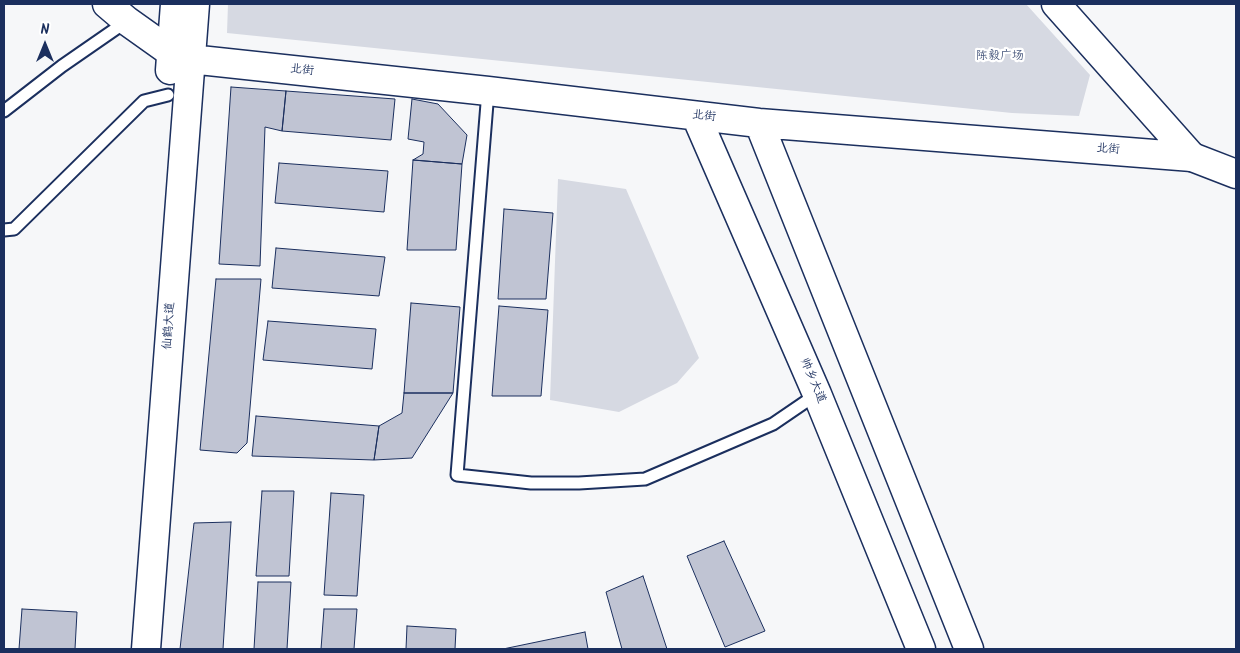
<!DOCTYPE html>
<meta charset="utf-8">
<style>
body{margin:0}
#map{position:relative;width:1240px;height:653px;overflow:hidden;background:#f6f7f9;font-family:Kalam,sans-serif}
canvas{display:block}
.frame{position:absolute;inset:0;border:5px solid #1b2f5e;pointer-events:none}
.north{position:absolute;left:20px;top:20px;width:50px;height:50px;-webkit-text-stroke:4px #fff;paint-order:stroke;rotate:0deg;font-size:14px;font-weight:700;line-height:20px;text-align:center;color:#1b2f5e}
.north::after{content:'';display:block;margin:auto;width:18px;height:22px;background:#1b2f5e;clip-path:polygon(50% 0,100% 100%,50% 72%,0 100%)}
</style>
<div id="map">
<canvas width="1240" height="653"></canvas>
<div class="frame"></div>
<div class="north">N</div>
</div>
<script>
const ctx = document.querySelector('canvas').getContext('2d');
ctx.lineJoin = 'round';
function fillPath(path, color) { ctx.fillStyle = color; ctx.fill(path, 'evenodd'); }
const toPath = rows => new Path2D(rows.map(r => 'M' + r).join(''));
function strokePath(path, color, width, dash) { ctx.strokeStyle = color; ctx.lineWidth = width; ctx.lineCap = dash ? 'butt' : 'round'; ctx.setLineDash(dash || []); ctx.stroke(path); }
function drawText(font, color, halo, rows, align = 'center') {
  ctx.font = font + ' Kalam,"LXGW WenKai TC",sans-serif'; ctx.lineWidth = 4.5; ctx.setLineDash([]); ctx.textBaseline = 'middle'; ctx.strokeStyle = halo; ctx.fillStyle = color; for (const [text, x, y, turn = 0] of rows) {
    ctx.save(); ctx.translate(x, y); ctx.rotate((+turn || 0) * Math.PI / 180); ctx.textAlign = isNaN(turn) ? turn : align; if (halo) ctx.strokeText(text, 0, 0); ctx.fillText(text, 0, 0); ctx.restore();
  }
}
fillPath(toPath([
 [228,4,1026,4,1090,75,1079,116,1012,113,227,33],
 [558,179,626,189,699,358,677,383,619,412,550,400]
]), '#d6d9e2');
const building = toPath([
 [231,87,286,91,282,131,265,127,260,266,219,264,231,87],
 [286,91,395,99,391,140,282,131,286,91],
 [412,99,438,104,467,135,462,164,413,160,423,154,424,142,408,139,412,99],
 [413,160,462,164,456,250,407,250,413,160],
 [279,163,388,171,384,212,275,203,279,163],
 [504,209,553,213,546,299,498,299,504,209],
 [276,248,385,257,379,296,272,288,276,248],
 [216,279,261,279,247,443,237,453,200,450,216,279],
 [411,303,460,307,453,393,404,393,411,303],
 [499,306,548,310,541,396,492,396,499,306],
 [268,321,376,329,372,369,263,360,268,321],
 [404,393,453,393,412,458,374,460,379,426,402,413,404,393],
 [256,416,379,426,374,460,252,456,256,416],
 [262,491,294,491,289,576,256,576,262,491],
 [331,493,364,495,357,596,324,595,331,493],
 [231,522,223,649,180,649,194,523,231,522],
 [724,541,765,631,725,647,687,556,724,541],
 [643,576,667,649,622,649,606,592,643,576],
 [258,582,291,582,287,649,254,649,258,582],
 [22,609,77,612,75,649,19,649,22,609],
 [324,609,357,609,354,649,321,649,324,609],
 [407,626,456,629,455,649,406,649,407,626],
 [585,632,588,649,503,649,585,632]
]);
fillPath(building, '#c0c4d3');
strokePath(building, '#1b2f5e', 1);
const service = toPath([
 [488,91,457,475,531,483,579,483,645,479,773,424,817,394],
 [4,111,62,66,127,21],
 [4,230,14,229,144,101,168,95]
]);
const tertiary = toPath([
 [107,4,127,21,172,53],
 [1192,157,1236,174]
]);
const secondary = toPath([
 [1056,4,1192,157],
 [172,53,190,59,488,91,759,123,1192,157],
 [170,70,175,4],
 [696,116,817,394,921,649],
 [759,123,969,649],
 [146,649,195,4]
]);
strokePath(service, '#1b2f5e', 15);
strokePath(tertiary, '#1b2f5e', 31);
strokePath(secondary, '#1b2f5e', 31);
strokePath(service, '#fff', 11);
strokePath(tertiary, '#fff', 28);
strokePath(secondary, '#fff', 28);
drawText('12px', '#4a5a7f', '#fff', [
 ["陈毅广场",1000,57]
]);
drawText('12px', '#1b2f5e', '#fff', [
 ["北街",302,71,6],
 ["北街",704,117,6],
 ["北街",1108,150,4],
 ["仙鹤大道",170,326,-86],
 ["帅乡大道",812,381,67]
]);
</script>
